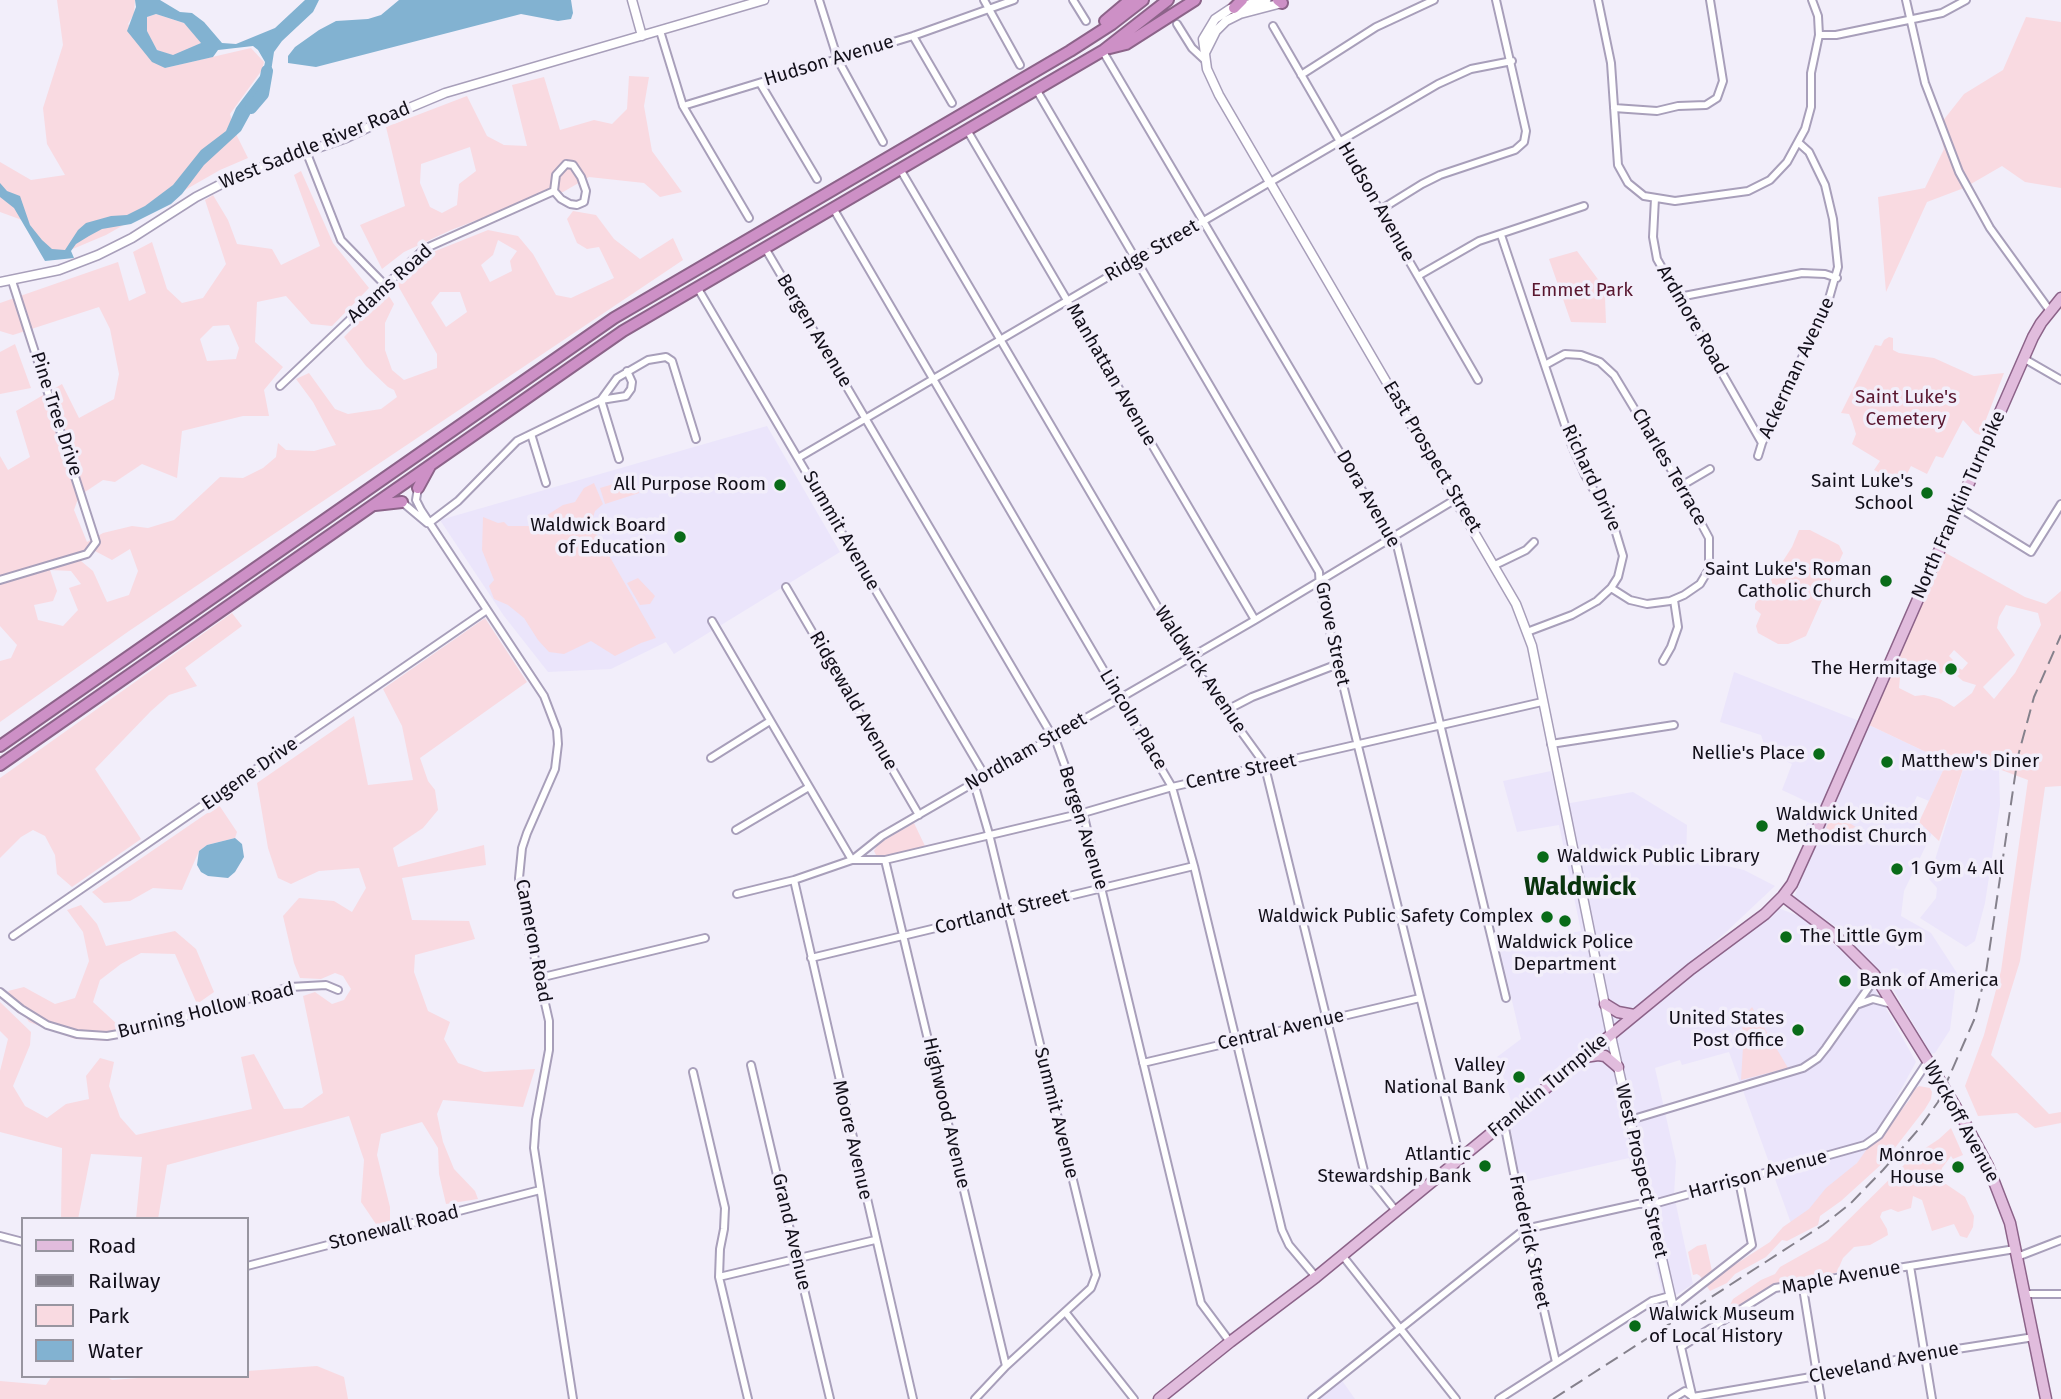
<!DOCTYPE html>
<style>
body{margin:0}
#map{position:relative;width:2061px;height:1399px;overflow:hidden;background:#f2eefa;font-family:"Fira Sans",sans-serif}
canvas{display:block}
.legend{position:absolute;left:21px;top:1217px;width:228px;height:161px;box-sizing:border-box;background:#f2eefa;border:2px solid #9895a0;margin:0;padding:9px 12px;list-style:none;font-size:21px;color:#120f19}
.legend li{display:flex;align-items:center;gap:14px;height:35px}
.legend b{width:35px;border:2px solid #9895a0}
</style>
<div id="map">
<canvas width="2061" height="1399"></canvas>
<ul class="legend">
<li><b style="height:9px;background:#e1bcdd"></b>Road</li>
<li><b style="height:9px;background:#85818c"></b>Railway</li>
<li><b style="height:19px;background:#f9dae1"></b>Park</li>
<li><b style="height:19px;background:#82b2d1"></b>Water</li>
</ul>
</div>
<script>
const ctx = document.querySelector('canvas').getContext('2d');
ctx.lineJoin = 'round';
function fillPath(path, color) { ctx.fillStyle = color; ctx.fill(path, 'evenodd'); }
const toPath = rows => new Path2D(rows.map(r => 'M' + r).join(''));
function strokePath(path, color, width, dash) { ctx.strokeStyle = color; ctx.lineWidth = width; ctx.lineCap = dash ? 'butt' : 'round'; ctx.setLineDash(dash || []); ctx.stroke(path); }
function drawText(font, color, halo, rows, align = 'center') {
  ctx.font = font + ' "Fira Sans",sans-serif'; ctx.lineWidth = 7; ctx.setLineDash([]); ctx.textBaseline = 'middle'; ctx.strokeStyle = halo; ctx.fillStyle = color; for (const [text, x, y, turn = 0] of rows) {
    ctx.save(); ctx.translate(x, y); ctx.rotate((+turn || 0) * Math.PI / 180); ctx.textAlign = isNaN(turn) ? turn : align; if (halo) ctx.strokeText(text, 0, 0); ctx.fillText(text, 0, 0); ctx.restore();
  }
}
fillPath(toPath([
 [767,426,840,552,674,654,666,642,611,669,548,672,504,616,440,520],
 [1734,672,1867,724,1947,762,1929,801,1917,796,1908,817,1933,831,1904,891,1901,916,1931,933,1957,973,1950,1030,1935,1053,1931,1054,1890,984,1839,929,1794,897,1815,845,1802,836,1814,805,1782,790,1792,764,1775,756,1764,744,1761,735,1720,722],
 [1967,757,1999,768,2000,805,1985,903,1975,941,1966,947,1920,918,1936,898,1937,888,1929,879],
 [1551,771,1559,805,1633,792,1687,825,1686,863,1714,863,1744,870,1775,886,1725,933,1639,1006,1778,908,1799,916,1849,956,1877,992,1916,1062,1866,1153,1816,1208,1792,1226,1729,1052,1682,1065,1680,1060,1655,1068,1676,1161,1674,1195,1693,1284,1665,1302,1629,1158,1521,1183,1511,1131,1511,1101,1497,1057,1521,1039,1499,946,1581,931,1559,825,1517,832,1503,781],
 [1336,1372,1355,1399,1304,1399]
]), '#ebe5fb');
fillPath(toPath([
 [57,0,135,0,134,14,128,24,165,68,251,48,264,62,262,70,230,114,235,132,248,158,220,170,106,235,56,256,22,220,0,212,0,162,31,180,65,175,47,144,43,108,63,45],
 [156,14,184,23,202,43,173,56,157,50,147,32,147,17],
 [2026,17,2061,22,2061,188,2025,182,2002,166,1964,188,1927,202,1886,292,1878,197,1925,188,1944,149,1938,127,1964,94,2003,70],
 [629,76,649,77,644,106,652,151,682,192,660,197,644,183,589,177,563,192,530,200,451,230,404,252,382,269,360,225,405,206,386,127,467,96,487,136,504,145,527,146,512,85,544,77,560,130,594,120,612,124,627,109],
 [470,147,476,171,459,184,457,205,442,213,430,207,420,183,421,164],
 [301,171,333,243,369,288,332,326,311,324,286,296,257,302,255,342,283,367,264,390,269,416,243,416,182,431,177,478,142,464,115,482,103,480,79,496,74,510,87,542,103,533,132,526,148,528,174,520,220,477,243,478,263,468,276,457,278,443,286,450,314,451,336,445,313,402,296,379,309,373,335,409,348,414,381,409,397,397,394,390,388,387,366,366,344,337,387,293,394,304,385,323,385,350,392,370,404,380,437,368,437,354,397,284,433,252,488,230,518,236,533,254,556,295,571,298,614,278,599,247,587,249,577,243,567,219,573,211,596,215,614,239,640,259,673,238,683,260,129,631,0,722,0,661,11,658,17,645,0,626,0,456,8,470,30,457,16,411,62,384,79,418,114,399,119,374,110,329,99,307,13,335,0,331,0,303,118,262,129,301,146,293,133,252,152,242,167,289,182,303,203,298,226,264,205,200,213,195,228,220,237,244,272,249,281,265,320,246,294,175],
 [498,240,517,251,510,261,512,271,490,282,481,265,493,255],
 [440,292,460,292,467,312,446,327,431,303],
 [229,325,239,348,236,359,207,361,200,339,213,326],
 [130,549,138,571,129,595,107,602,93,571,81,561,95,551,112,560],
 [50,570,71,571,81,584,69,588,78,610,63,626,38,620,34,605,53,601,57,591],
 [1577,251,1600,282,1605,297,1606,323,1571,322,1549,259],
 [1889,337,1893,338,1893,350,1899,353,1934,358,1974,376,2004,373,1980,435,1975,433,1963,420,1943,458,1936,456,1927,474,1911,466,1902,484,1874,470,1880,461,1852,444,1856,434,1852,421,1849,414,1841,413,1875,345,1881,346,1884,340],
 [15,344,31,388,0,394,0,352],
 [634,478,639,493,605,504,600,488],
 [594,483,603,504,595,511,591,524,656,638,641,643,615,656,591,641,564,654,549,652,538,640,524,618,508,605,494,599,489,586,494,580,482,550,483,517,498,523,504,522,508,526,530,526,563,505,575,502,584,488],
 [1799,530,1810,530,1839,545,1843,553,1806,636,1788,644,1778,644,1758,633,1756,626,1761,614,1755,609,1755,604,1792,547],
 [1944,552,2025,597,2046,604,2061,591,2061,786,2045,787,2020,961,1991,1055,2049,1114,2061,1112,2061,1123,2035,1128,2017,1113,1978,1116,1965,1086,1984,1035,2001,971,2028,780,1967,757,1939,841,1919,822,1947,762,1867,724],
 [2006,605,2038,613,2041,625,2015,673,1994,699,1983,687,2015,655,1997,628,1999,617],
 [1954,650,1968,663,1962,670,1959,668,1956,670,1960,674,1957,676,1963,681,1976,685,1972,693,1954,707,1940,699,1924,695,1915,696,1899,688,1901,666,1909,673,1923,665,1930,664,1941,674,1953,660,1949,656],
 [638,578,655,596,650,604,640,605,627,583],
 [232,613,242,626,185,668,197,686,169,695,151,711,95,769,141,839,72,887,57,874,55,855,45,836,33,830,21,837,0,858,0,778],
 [485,618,527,682,420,758,428,781,435,790,438,810,423,828,393,848,398,867,484,845,486,865,402,878,412,920,469,921,475,939,415,955,414,972,428,1011,450,1022,444,1039,458,1063,484,1072,535,1069,523,1107,443,1100,437,1114,443,1142,454,1169,475,1191,478,1199,446,1204,439,1174,438,1148,422,1122,381,1134,377,1155,390,1207,390,1223,378,1227,361,1202,364,1160,349,1116,167,1165,158,1219,136,1219,142,1157,91,1154,78,1219,61,1219,62,1148,0,1132,0,1071,8,1039,0,1031,0,1002,31,1032,30,1045,13,1086,25,1106,47,1118,66,1104,89,1099,86,1076,100,1058,114,1062,109,1086,120,1117,136,1135,252,1109,241,1057,254,1054,284,1109,302,1108,323,1093,303,996,315,992,332,1004,344,1000,351,989,343,976,335,973,321,979,300,978,294,963,283,916,299,898,334,901,352,912,366,888,359,868,319,871,291,884,278,878,268,848,257,783,354,716,368,785,413,780,402,726,383,689],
 [219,805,237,832,235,838,207,845,199,851,182,890,153,888,130,901,104,903,92,892],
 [1834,807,1849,815,1846,821,1856,827,1853,828,1849,840,1826,828],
 [914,823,925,846,883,858,876,855,874,851,878,844],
 [81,905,97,924,106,946,175,931,196,949,214,992,197,1004,175,954,141,953,121,964,100,980,93,1002,118,1025,109,1041,75,1039,29,1022,8,991,24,987,55,1004,75,998,89,961,83,932,67,910],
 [1752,1007,1788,1068,1741,1080,1743,1047,1742,1019],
 [1919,1086,1930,1088,1932,1092,1931,1099,1925,1109,1884,1162,1841,1201,1820,1216,1818,1225,1787,1241,1782,1240,1766,1257,1735,1274,1727,1283,1710,1291,1700,1276,1697,1274,1693,1275,1688,1252,1697,1246,1706,1244,1712,1271,1714,1271,1728,1269,1770,1242,1783,1227,1809,1209,1826,1188,1857,1163,1879,1132,1892,1122,1910,1099,1912,1091],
 [1951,1128,1963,1155,1953,1159,1951,1156,1942,1168,1940,1175,1943,1182,1965,1197,1970,1208,1974,1216,1973,1227,1967,1238,1960,1236,1954,1224,1932,1231,1922,1200,1913,1196,1911,1208,1898,1212,1891,1209,1882,1212,1880,1217,1887,1229,1888,1235,1870,1245,1854,1247,1843,1258,1837,1272,1831,1275,1773,1286,1731,1312,1728,1309,1733,1299,1761,1280,1775,1274,1780,1267,1828,1240,1912,1157,1939,1139],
 [317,1366,344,1377,348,1399,0,1399,0,1381,46,1385,52,1376,106,1376,112,1380,164,1376,247,1376,247,1371]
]), '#f9dae1');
fillPath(toPath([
 [135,0,160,0,180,12,192,13,204,22,222,43,236,44,275,28,305,0,319,0,313,12,282,41,274,52,270,78,241,131,204,165,182,194,171,204,131,224,102,229,89,236,76,244,71,251,74,258,45,261,14,208,0,197,0,183,7,191,20,196,30,225,42,240,52,249,65,250,78,230,86,223,111,216,127,215,145,206,173,185,201,150,226,131,236,108,263,72,265,62,258,50,253,46,218,50,213,57,165,68,152,62,127,31,136,7],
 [156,14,184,23,201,43,173,55,157,50,147,31,147,17],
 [399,0,571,0,573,13,571,19,558,21,521,14,316,67,288,63,288,56,295,47,319,30,336,21,368,19,381,15],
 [235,838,242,844,244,857,235,872,228,878,208,876,201,872,197,865,199,851,207,845]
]), '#82b2d1');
strokePath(toPath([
 [251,108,263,94,267,71]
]), '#82b2d1', 12);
const street = toPath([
 [819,0,838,60,883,142],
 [984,0,1020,65],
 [1073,0,1086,21],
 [1598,0,1611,63,1618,165,1628,183,1644,196,1675,201,1748,191,1770,180,1787,162,1805,129,1811,107,1811,73,1819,35,1818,16,1812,0],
 [1906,0,1925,83,1959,172,1990,228,2050,311],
 [1177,24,1192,48,1205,60],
 [1273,26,1478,380],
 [660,31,683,106,749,218],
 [1819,35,1836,35,1942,13,1966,0],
 [913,36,952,103],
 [1102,50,1385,529,1397,545,1506,998],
 [1301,75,1376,27,1434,0],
 [760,83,817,179],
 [1036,89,1319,572,1320,590,1356,738,1460,1158],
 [683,106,913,36,1014,0],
 [1614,108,1657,111,1678,106,1706,105,1717,98,1723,81,1710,0],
 [967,130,1255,620],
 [306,151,341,240,386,286],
 [566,164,573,165,581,177,586,191,584,202,577,205,570,204,561,199,554,191,556,175,566,164],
 [900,169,1187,657,1264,763,1364,1171,1396,1211],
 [1655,198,1653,237,1657,259,1762,443],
 [833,208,1172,787,1194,866,1282,1230,1289,1245,1316,1277],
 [1380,210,1422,184,1440,175,1515,150,1524,142,1526,131,1496,0],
 [1501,235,1572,446,1585,475,1613,523,1623,556,1618,577,1611,588,1597,601,1572,615,1527,632],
 [765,248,1057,744,1085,821,1201,1303,1230,1342],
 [1418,276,1479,241,1584,206],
 [697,287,985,776],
 [1679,297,1802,273,1825,274,1837,278],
 [2023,358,2061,380],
 [1545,365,1565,354,1581,355,1600,362,1614,375,1681,486,1709,538,1709,569,1700,584,1684,595,1670,601,1647,604,1630,600,1611,588],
 [280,386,424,249,554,191],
 [531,434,546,483],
 [1758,456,1762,443,1828,302,1838,267,1833,219,1825,185,1809,152,1799,143],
 [798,458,1438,84,1471,69,1512,61],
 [619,459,601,400,617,378,648,360,666,357,672,361,696,439],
 [1681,486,1710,469],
 [418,488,416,500,421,510,544,696,557,730,558,744,555,769,527,833,522,848,519,878,520,893,549,1021,549,1050,536,1120,534,1148,573,1399],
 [402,502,427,523],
 [1958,507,2031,552,2061,504],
 [429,523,458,501,517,441,601,400,626,396,631,389,632,382,627,371],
 [1495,565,1526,550,1534,542],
 [0,580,87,554,96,542,12,281],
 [786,587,919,815],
 [712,621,852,860,882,836,1255,620,1456,499],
 [1663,661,1671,647,1678,627,1674,600],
 [1225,711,1252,697,1338,664],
 [1551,744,1674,725],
 [711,758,770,721],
 [974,783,989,834,1096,1275,1091,1288,1006,1366,975,1399],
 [736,830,809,787],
 [885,860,1006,1366],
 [794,880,913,1399],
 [737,894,794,880,852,860,885,860,1083,813,1172,787,1542,702],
 [13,936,487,610],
 [811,958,1194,866],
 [539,978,705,938],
 [0,992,21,1009,47,1025,77,1034,107,1036,136,1031,290,987,326,985,338,990],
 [1859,1004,1873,999,1892,1004],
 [1143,1063,1420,998],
 [751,1065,830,1399],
 [693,1072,725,1208,724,1229,720,1249,719,1277,748,1399],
 [1630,1120,1803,1068,1818,1058,1826,1048,1876,977],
 [1504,1123,1525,1229,1556,1362],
 [0,1236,23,1242],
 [1342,1255,1456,1399],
 [2017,1257,2061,1240],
 [247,1266,540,1190],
 [1910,1266,1932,1399],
 [719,1277,875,1240],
 [1802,1282,1821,1399],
 [2025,1294,2061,1294],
 [1673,1307,1752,1245,1739,1181],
 [1066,1313,1134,1399],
 [1693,1397,1817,1376,1925,1354,2034,1337],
 [1312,1399,1525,1229,1638,1204,1657,1203,1865,1145,1879,1135,1928,1061],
 [1499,1399,1652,1301,1670,1296],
 [1672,1399,1685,1391,1693,1397],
 [1693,1399,1681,1347,1775,1288,2015,1249]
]);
const secondary = toPath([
 [632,0,642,36],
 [1266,0,1230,9,1215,19,1203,39,1207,69,1219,95,1516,604,1532,646,1613,1045,1673,1307],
 [1205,53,1216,31,1226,21,1240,14,1282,3],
 [0,282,59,270,98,255,132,238,196,197,239,175,346,138,409,108,445,93,764,0]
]);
const primary = toPath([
 [1783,896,1837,937,1874,974,1934,1071],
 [1605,1004,1618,1012,1634,1015],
 [1585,1057,1598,1055,1605,1056,1618,1067],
 [1963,1119,1988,1166,2010,1223,2046,1399],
 [1159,1399,1230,1342,1316,1277,1691,969,1765,914,1783,896,1792,884,1822,818,2033,337,2041,323,2061,298]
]);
const highway = toPath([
 [1278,0,1282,3],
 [1234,8,1242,0],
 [1105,21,1130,0],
 [1110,48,1126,44,1195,0],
 [418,488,430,466],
 [375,505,402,502],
 [0,746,614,318,1070,51,1112,24,1143,0],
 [0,765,623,331,1104,50,1168,0]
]);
strokePath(street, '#a89fba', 10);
strokePath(secondary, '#a89fba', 11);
strokePath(primary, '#8c6389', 13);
strokePath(highway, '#8c6389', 14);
strokePath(street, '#fff', 6);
strokePath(secondary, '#fff', 8);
strokePath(primary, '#e1bcdd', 10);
strokePath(highway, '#cd90c6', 10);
strokePath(toPath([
 [1553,1399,1823,1225,1850,1204,1883,1170,1918,1130,1938,1102,1974,1020,1986,973,2018,756,2034,697,2061,635]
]), '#85818c', 2, [14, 7]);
const primaryBridge = toPath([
 [1934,1071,1963,1119]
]);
strokePath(primaryBridge, '#8c6389', 13, []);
strokePath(primaryBridge, '#e1bcdd', 10);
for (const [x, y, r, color] of [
 [780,485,7,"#096b18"],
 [1927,493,7,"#096b18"],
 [680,537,7,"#096b18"],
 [1886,581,7,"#096b18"],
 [1951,669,7,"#096b18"],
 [1819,754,7,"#096b18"],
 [1887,762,7,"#096b18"],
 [1762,826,7,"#096b18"],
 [1543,857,7,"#096b18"],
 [1897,869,7,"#096b18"],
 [1547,917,7,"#096b18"],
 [1565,921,7,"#096b18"],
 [1786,937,7,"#096b18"],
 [1845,981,7,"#096b18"],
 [1798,1030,7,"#096b18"],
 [1519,1077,7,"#096b18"],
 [1485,1166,7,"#096b18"],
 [1958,1167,7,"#096b18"],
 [1635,1326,7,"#096b18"]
]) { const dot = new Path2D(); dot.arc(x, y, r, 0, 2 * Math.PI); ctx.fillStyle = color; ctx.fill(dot); strokePath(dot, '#f2eefa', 2.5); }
drawText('19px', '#120f19', '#f2eefa', [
 ["Hudson Avenue",829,61,-17],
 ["West Saddle River Road",315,146,-22],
 ["Hudson Avenue",1376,202,60],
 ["Ridge Street",1152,251,-30],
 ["Adams Road",390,284,-42],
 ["Ardmore Road",1692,320,60],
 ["Bergen Avenue",814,331,59],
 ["Ackerman Avenue",1797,368,-65],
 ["Manhattan Avenue",1111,375,60],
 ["Pine Tree Drive",56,414,72],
 ["East Prospect Street",1432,457,59],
 ["Charles Terrace",1669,467,60],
 ["Richard Drive",1591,478,65],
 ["Dora Avenue",1368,499,60],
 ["North Franklin Turnpike",1959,505,-66],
 ["Summit Avenue",841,531,60],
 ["Grove Street",1332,634,78],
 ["Waldwick Avenue",1200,670,56],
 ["Ridgewald Avenue",853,701,60],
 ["Lincoln Place",1133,720,59],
 ["Nordham Street",1026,752,-30],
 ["Centre Street",1241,772,-12],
 ["Eugene Drive",250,774,-35],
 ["Bergen Avenue",1083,828,73],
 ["Cortlandt Street",1002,912,-14],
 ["Cameron Road",533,941,79],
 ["Burning Hollow Road",206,1011,-14],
 ["Central Avenue",1281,1030,-13],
 ["Franklin Turnpike",1548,1086,-40],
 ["Highwood Avenue",946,1113,77],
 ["Summit Avenue",1056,1113,76],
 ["Wyckoff Avenue",1961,1122,61],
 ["Moore Avenue",852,1140,77],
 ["West Prospect Street",1641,1171,77],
 ["Harrison Avenue",1758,1175,-15],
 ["Stonewall Road",394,1228,-14],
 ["Grand Avenue",791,1232,77],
 ["Frederick Street",1529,1242,78],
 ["Maple Avenue",1841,1278,-10],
 ["Cleveland Avenue",1884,1363,-11]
]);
drawText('19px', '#59172f', '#f2eefa', [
 ["Emmet Park",1582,291],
 ["Saint Luke's",1906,398],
 ["Cemetery",1906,420]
]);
drawText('19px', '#120f19', '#f2eefa', [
 ["Saint Luke's",1913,482],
 ["School",1913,504],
 ["All Purpose Room",766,485],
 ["Waldwick Board",666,526],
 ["of Education",666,548],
 ["Saint Luke's Roman",1872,570],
 ["Catholic Church",1872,592],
 ["The Hermitage",1937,669],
 ["Nellie's Place",1805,754],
 ["Matthew's Diner",1901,762,"left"],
 ["Waldwick United",1776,815,"left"],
 ["Methodist Church",1776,837,"left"],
 ["Waldwick Public Library",1557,857,"left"],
 ["1 Gym 4 All",1911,869,"left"],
 ["Waldwick Public Safety Complex",1533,917],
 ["The Little Gym",1800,937,"left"],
 ["Waldwick Police",1565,943,"center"],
 ["Department",1565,965,"center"],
 ["Bank of America",1859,981,"left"],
 ["United States",1784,1019],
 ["Post Office",1784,1041],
 ["Valley",1505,1066],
 ["National Bank",1505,1088],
 ["Atlantic",1471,1155],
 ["Stewardship Bank",1471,1177],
 ["Monroe",1944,1156],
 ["House",1944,1178],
 ["Walwick Museum",1649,1315,"left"],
 ["of Local History",1649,1337,"left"]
], 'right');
drawText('bold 26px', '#09340d', '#f2eefa', [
 ["Waldwick",1580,888]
]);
</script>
